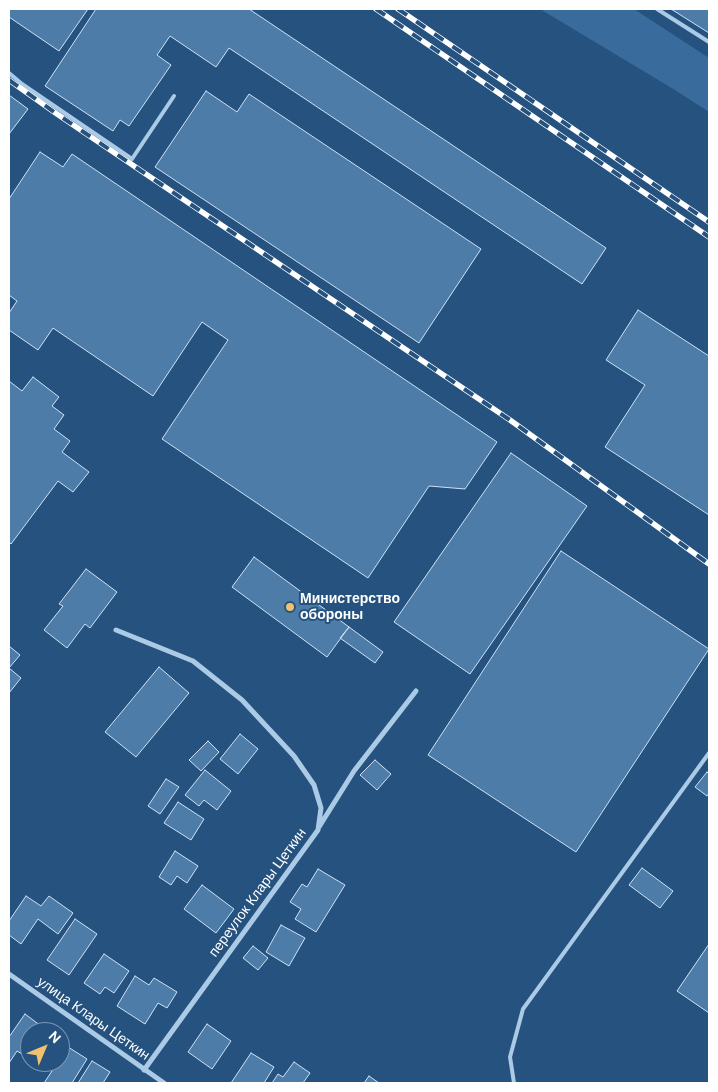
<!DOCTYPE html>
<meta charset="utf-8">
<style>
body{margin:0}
#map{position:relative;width:718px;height:1092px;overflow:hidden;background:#25527f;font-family:"DM Sans",sans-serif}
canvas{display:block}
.frame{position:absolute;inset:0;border:10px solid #fff;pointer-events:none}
.north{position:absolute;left:20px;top:1022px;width:50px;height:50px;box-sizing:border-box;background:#25527f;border:1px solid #7c97b2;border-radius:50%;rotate:45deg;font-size:14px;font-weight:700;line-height:20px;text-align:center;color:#fff}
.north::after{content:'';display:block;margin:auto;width:18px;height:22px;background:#f0c270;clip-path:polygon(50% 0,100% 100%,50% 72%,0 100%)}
</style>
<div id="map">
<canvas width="718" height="1092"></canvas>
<div class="frame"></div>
<div class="north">N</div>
</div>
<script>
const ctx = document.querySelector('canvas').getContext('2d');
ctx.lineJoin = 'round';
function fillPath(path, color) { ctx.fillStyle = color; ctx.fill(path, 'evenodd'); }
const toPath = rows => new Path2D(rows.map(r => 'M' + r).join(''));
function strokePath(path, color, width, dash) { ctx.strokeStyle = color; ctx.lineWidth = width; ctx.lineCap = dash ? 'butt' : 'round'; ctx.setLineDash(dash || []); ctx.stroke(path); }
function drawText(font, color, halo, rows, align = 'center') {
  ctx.font = font + ' "DM Sans",sans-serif'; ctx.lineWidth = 4; ctx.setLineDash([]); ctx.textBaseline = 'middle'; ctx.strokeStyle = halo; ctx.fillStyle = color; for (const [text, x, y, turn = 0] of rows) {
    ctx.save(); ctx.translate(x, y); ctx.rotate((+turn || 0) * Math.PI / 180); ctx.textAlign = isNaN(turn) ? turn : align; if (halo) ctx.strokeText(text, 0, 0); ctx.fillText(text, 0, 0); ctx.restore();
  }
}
fillPath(toPath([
 [540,9,634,9,709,58,709,112,675,90]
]), '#396c9d');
const building = toPath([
 [9,9,88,9,59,51,9,17,9,9],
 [96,9,249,9,606,248,582,284,229,48,216,67,170,36,157,55,171,65,129,126,120,120,113,131,45,86,96,9],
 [671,9,709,9,709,33,671,9],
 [206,91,237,112,249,94,481,249,419,343,155,167,206,91],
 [9,95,28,109,9,134,9,95],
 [40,152,63,167,72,154,497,442,465,489,429,486,368,578,162,439,228,340,202,322,153,396,53,328,38,350,9,330,9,313,17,301,9,295,9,199,40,152],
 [638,310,709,356,709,515,605,447,645,385,606,360,638,310],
 [33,377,59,397,52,406,64,415,54,429,70,441,62,452,89,472,73,492,58,481,11,544,9,542,9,381,22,391,33,377],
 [511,453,587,506,470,674,394,622,511,453],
 [561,551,709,649,576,852,428,755,561,551],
 [254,557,349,627,327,657,232,587,254,557],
 [86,569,117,592,90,628,85,624,67,648,44,630,63,606,59,604,86,569],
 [349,627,383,652,375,663,340,638,349,627],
 [9,646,20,655,9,668,21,678,9,693,9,646],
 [159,667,189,693,136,757,105,732,159,667],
 [240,734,258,749,238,774,220,759,240,734],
 [208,741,219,752,201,771,189,760,208,741],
 [375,760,391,774,377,790,360,775,375,760],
 [205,770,231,791,217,810,204,800,199,806,185,795,205,770],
 [707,772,709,774,709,793,707,796,695,787,707,772],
 [166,779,179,787,160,814,148,806,166,779],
 [178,802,204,819,191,840,164,823,178,802],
 [175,851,198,866,187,883,177,876,171,885,159,877,175,851],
 [642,868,673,891,660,908,629,885,642,868],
 [318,869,345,885,316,932,295,919,301,909,290,902,302,884,307,887,318,869],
 [202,885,234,909,216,933,184,909,202,885],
 [26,896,41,906,49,896,73,913,58,934,38,919,21,944,9,935,9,921,26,896],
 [75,919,97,934,69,975,47,960,75,919],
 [281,925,305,938,289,966,266,952,281,925],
 [709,944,709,1013,677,991,709,944],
 [253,946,268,958,258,970,243,958,253,946],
 [104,954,129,971,114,993,105,987,100,994,84,983,104,954],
 [135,976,149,985,154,978,177,992,167,1008,158,1003,145,1024,117,1006,135,976],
 [25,1014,41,1026,37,1032,30,1032,30,1042,22,1054,17,1051,9,1063,9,1037,25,1014],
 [207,1024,231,1041,212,1069,188,1052,207,1024],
 [68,1047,87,1059,72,1083,44,1083,58,1062,60,1062,60,1059,68,1047],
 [251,1053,274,1067,264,1083,231,1083,251,1053],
 [92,1061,110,1072,103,1083,78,1083,92,1061],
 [32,1062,46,1062,41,1068,32,1062],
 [294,1062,310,1073,303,1083,272,1083,278,1074,283,1077,294,1062],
 [369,1076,379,1083,364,1083,369,1076]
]);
fillPath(building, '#4d7ca8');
strokePath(building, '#cfe2f5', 1);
strokePath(toPath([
 [657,9,709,42],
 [9,73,22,84,132,159,174,96],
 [514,1083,510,1057,523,1009,709,753]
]), '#abcae6', 4);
strokePath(toPath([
 [116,630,193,661,242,700,294,756,314,785,321,808,318,830,144,1070],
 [319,827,354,771,416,691],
 [9,974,164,1083]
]), '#abcae6', 5);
const rail = toPath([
 [376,9,709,237],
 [398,9,709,222],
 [9,80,57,114,510,420,709,564]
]);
strokePath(rail, '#fff', 5.5);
strokePath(rail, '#25527f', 4, [11]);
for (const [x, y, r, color] of [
 [290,607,5,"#f0c270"]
]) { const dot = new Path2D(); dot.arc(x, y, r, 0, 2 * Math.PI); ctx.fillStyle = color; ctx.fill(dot); strokePath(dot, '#25527f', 2); }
drawText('bold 14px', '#fff', '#25527f', [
 ["Министерство",300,599],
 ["обороны",300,615]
], 'left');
drawText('14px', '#fff', '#25527f', [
 ["переулок Клары Цеткин",258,893,-54],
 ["улица Клары Цеткин",93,1019,35]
]);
</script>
